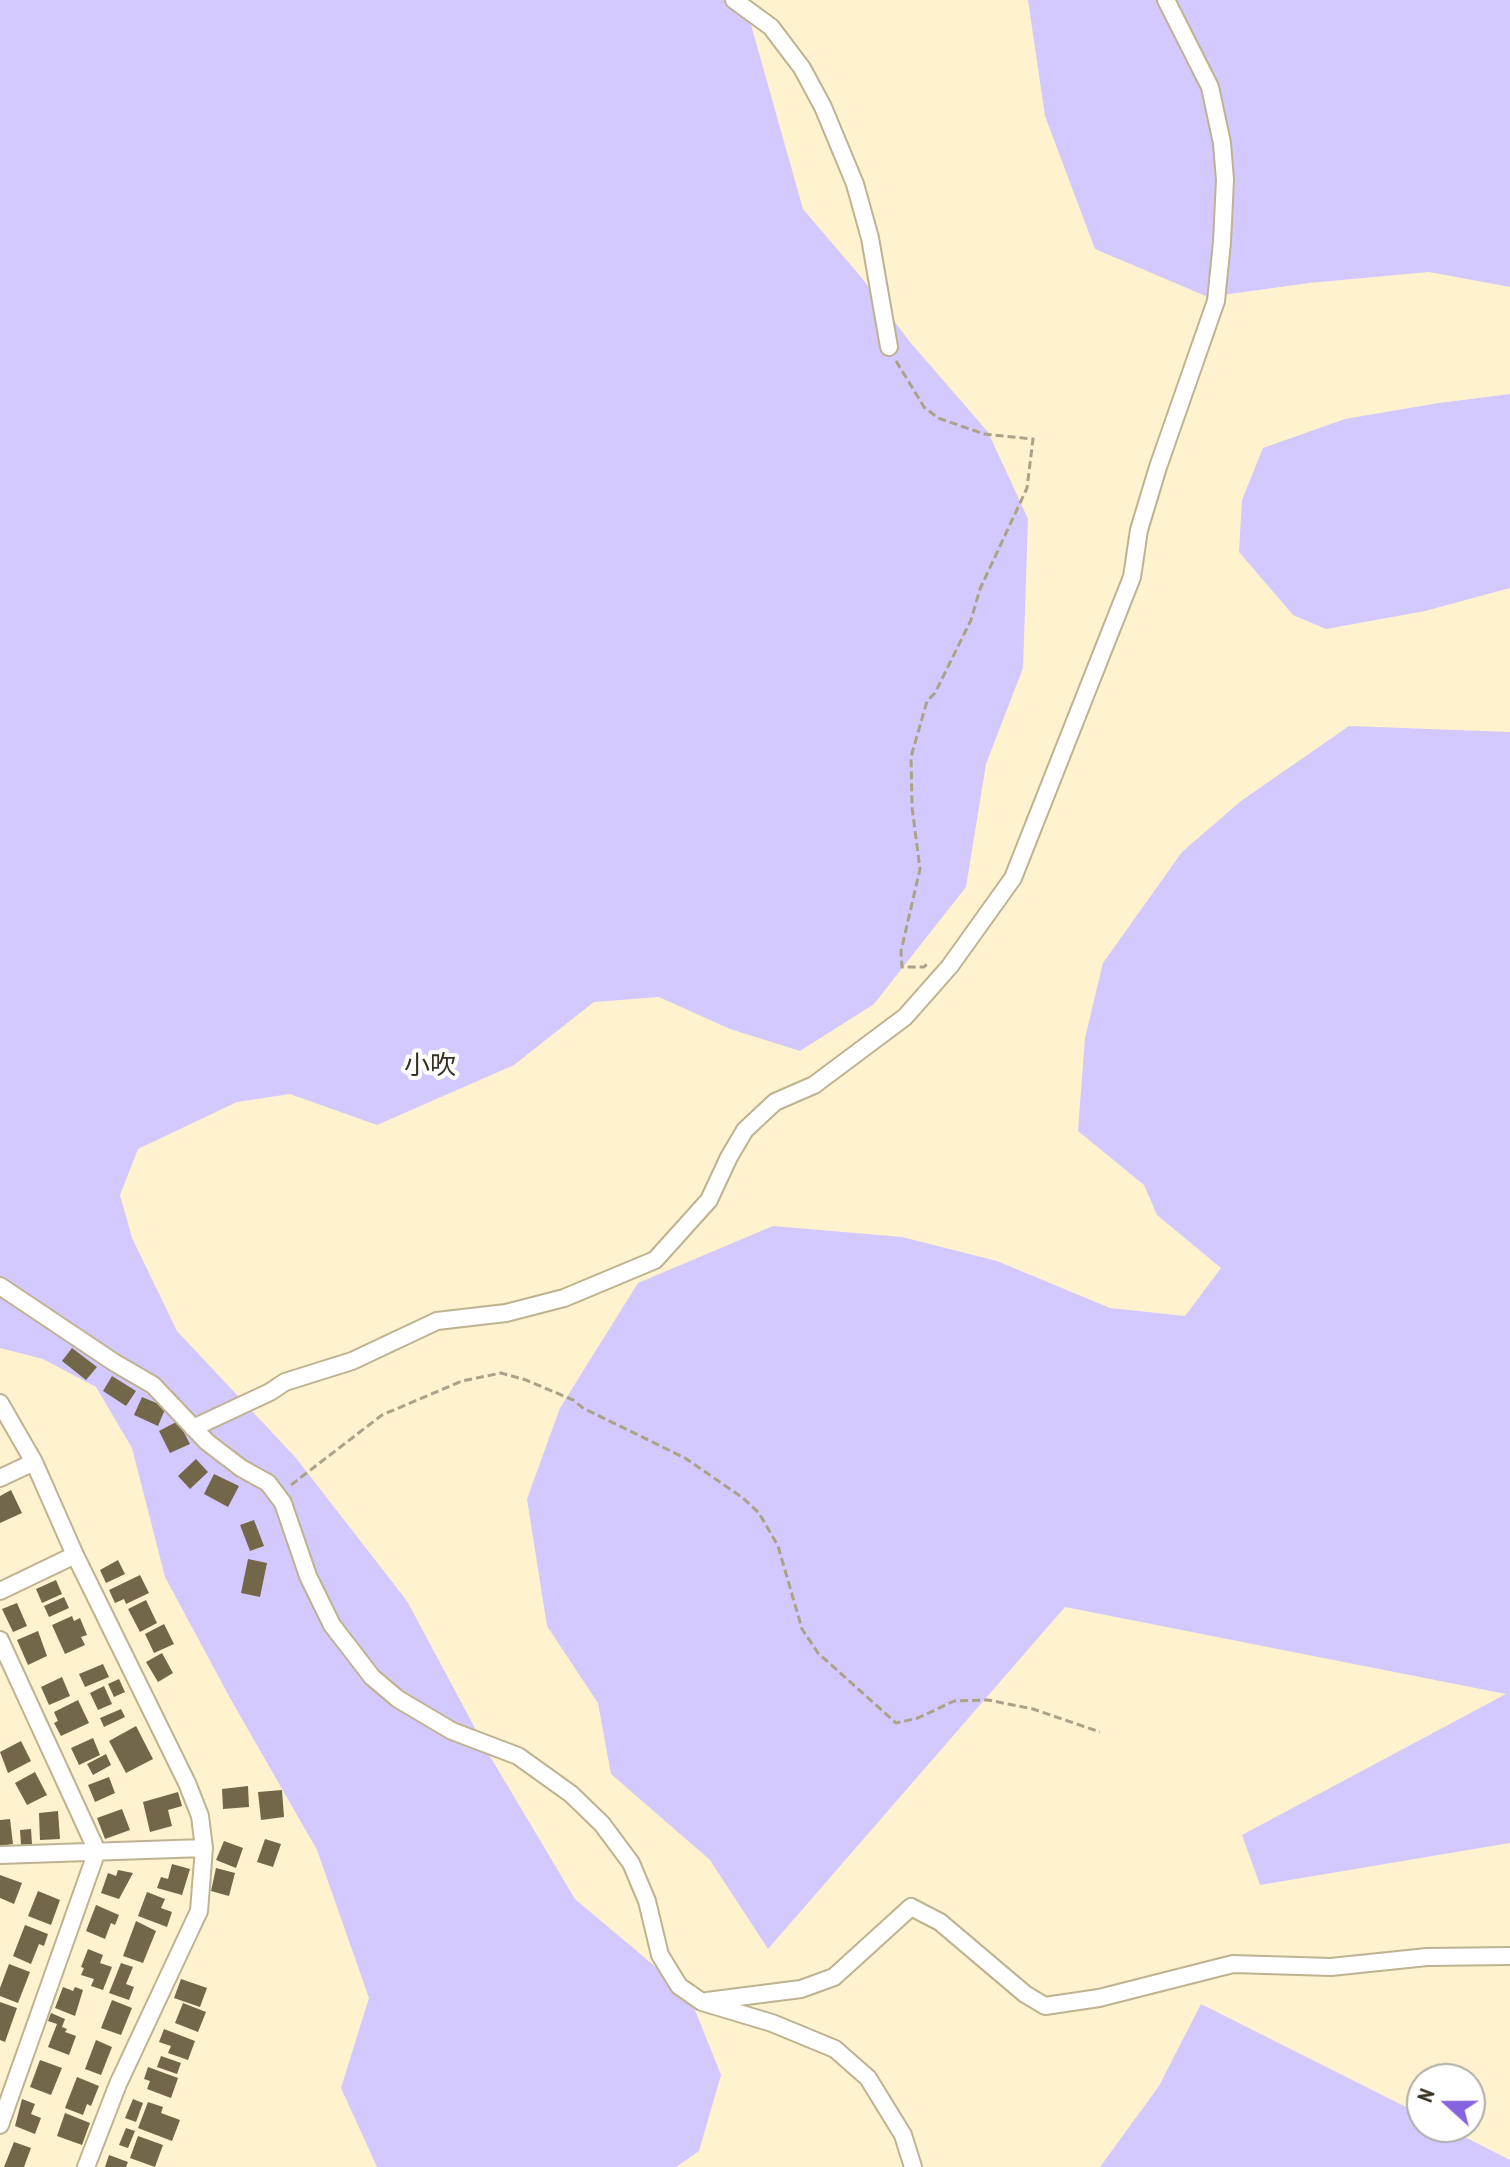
<!DOCTYPE html>
<meta charset="utf-8">
<style>
body{margin:0}
#map{position:relative;width:1510px;height:2167px;overflow:hidden;background:#fef2cf;font-family:"PT Sans Narrow",sans-serif}
canvas{display:block}
.north{position:absolute;left:1406px;top:2063px;width:80px;height:80px;box-sizing:border-box;background:#fff;border:2px solid #afada7;border-radius:50%;rotate:291deg;font-size:22px;font-weight:700;line-height:32px;text-align:center;color:#363123}
.north::after{content:'';display:block;margin:auto;width:28px;height:36px;background:#8764df;clip-path:polygon(50% 0,100% 100%,50% 72%,0 100%)}
</style>
<div id="map">
<canvas width="1510" height="2167"></canvas>
<div class="north">N</div>
</div>
<script>
const ctx = document.querySelector('canvas').getContext('2d');
ctx.lineJoin = 'round';
function fillPath(path, color) { ctx.fillStyle = color; ctx.fill(path, 'evenodd'); }
const toPath = rows => new Path2D(rows.map(r => 'M' + r).join(''));
function strokePath(path, color, width, dash) { ctx.strokeStyle = color; ctx.lineWidth = width; ctx.lineCap = dash ? 'butt' : 'round'; ctx.setLineDash(dash || []); ctx.stroke(path); }
function drawText(font, color, halo, rows, align = 'center') {
  ctx.font = font + ' "PT Sans Narrow","Noto Sans JP",sans-serif'; ctx.lineWidth = 8; ctx.setLineDash([]); ctx.textBaseline = 'middle'; ctx.strokeStyle = halo; ctx.fillStyle = color; for (const [text, x, y, turn = 0] of rows) {
    ctx.save(); ctx.translate(x, y); ctx.rotate((+turn || 0) * Math.PI / 180); ctx.textAlign = isNaN(turn) ? turn : align; if (halo) ctx.strokeText(text, 0, 0); ctx.fillText(text, 0, 0); ctx.restore();
  }
}
fillPath(toPath([
 [0,0,744,0,803,209,861,277,910,342,988,432,1028,519,1023,668,986,764,966,887,874,1004,800,1051,730,1029,659,997,594,1002,514,1065,377,1125,290,1094,237,1102,138,1149,120,1195,132,1238,177,1331,296,1458,407,1601,491,1758,575,1899,689,1995,721,2075,699,2151,676,2167,377,2167,341,2088,369,1998,317,1850,230,1698,165,1577,132,1448,96,1387,43,1359,0,1348],
 [1028,0,1510,0,1510,287,1429,272,1309,283,1208,297,1095,249,1045,116],
 [1510,394,1510,588,1425,611,1326,629,1293,615,1239,552,1242,500,1263,448,1345,419,1439,403],
 [1349,726,1510,732,1510,1843,1260,1885,1242,1835,1506,1694,1065,1607,768,1949,710,1860,611,1774,598,1703,547,1626,527,1499,560,1408,638,1283,773,1226,902,1237,997,1261,1110,1308,1185,1316,1221,1268,1157,1215,1144,1185,1078,1131,1085,1038,1103,963,1182,852,1241,801],
 [1201,2004,1422,2115,1422,2127,1445,2127,1510,2160,1510,2167,1100,2167,1159,2086]
]), '#d3c9fe');
fillPath(toPath([
 [72,1348,97,1367,86,1380,62,1361],
 [112,1376,136,1391,126,1406,103,1391],
 [142,1397,166,1407,158,1426,134,1415],
 [178,1421,190,1444,170,1453,159,1431],
 [196,1459,208,1472,190,1489,178,1476],
 [214,1474,239,1486,228,1507,204,1494],
 [11,1490,22,1513,0,1523,0,1496],
 [254,1520,264,1546,250,1551,240,1525],
 [248,1559,267,1563,260,1597,241,1593],
 [118,1560,125,1574,106,1583,100,1570],
 [140,1575,149,1593,126,1604,124,1599,115,1603,109,1590],
 [56,1580,62,1594,42,1603,36,1589],
 [64,1597,69,1608,49,1617,44,1606],
 [146,1600,157,1623,140,1632,128,1609],
 [17,1603,27,1626,13,1632,2,1609],
 [72,1616,74,1621,80,1618,87,1635,81,1637,85,1645,65,1654,52,1625],
 [164,1624,174,1644,154,1653,145,1634],
 [38,1631,47,1656,28,1665,17,1640],
 [162,1653,173,1673,158,1682,146,1662],
 [103,1664,109,1677,85,1687,79,1674],
 [62,1677,70,1696,49,1705,41,1687],
 [119,1679,125,1692,114,1697,108,1684],
 [104,1686,112,1704,98,1710,90,1693],
 [78,1700,89,1723,61,1736,54,1723,58,1721,54,1712],
 [121,1709,125,1717,104,1727,100,1718],
 [136,1726,153,1759,126,1773,109,1741],
 [93,1738,100,1755,79,1765,71,1748],
 [21,1741,31,1761,8,1773,0,1752],
 [106,1754,111,1765,93,1775,87,1764],
 [35,1772,47,1795,27,1805,15,1783],
 [109,1777,115,1793,95,1802,88,1785],
 [248,1786,249,1807,223,1809,222,1789],
 [282,1790,284,1817,261,1820,258,1792],
 [178,1792,182,1806,168,1810,172,1826,150,1832,143,1802],
 [122,1809,130,1830,105,1839,97,1818],
 [58,1811,60,1839,40,1840,39,1813],
 [10,1819,13,1844,0,1846,0,1820],
 [31,1829,32,1844,21,1845,20,1830],
 [265,1839,281,1844,273,1867,257,1862],
 [224,1841,243,1848,236,1868,216,1860],
 [172,1864,190,1869,182,1895,157,1888,161,1877,168,1879],
 [216,1868,235,1873,229,1896,211,1891],
 [118,1870,133,1873,119,1899,101,1893,108,1873,116,1876],
 [0,1875,22,1883,14,1904,0,1898],
 [38,1891,60,1900,51,1925,28,1916],
 [147,1892,165,1899,161,1908,172,1912,167,1927,138,1916],
 [96,1905,119,1915,115,1925,111,1923,105,1939,86,1931],
 [136,1921,156,1931,143,1963,123,1956],
 [25,1925,48,1934,44,1946,39,1944,31,1964,13,1956],
 [88,1949,103,1955,100,1963,112,1967,103,1990,91,1986,94,1979,81,1975,84,1968,81,1967],
 [121,1963,133,1967,126,1984,134,1987,129,2000,109,1993],
 [9,1964,30,1972,18,2003,0,1996,0,1988],
 [181,1979,207,1988,200,2007,174,1998],
 [63,1987,73,1991,75,1987,83,1990,75,2016,55,2008],
 [112,2000,132,2008,121,2035,101,2028],
 [0,2002,17,2008,5,2042,0,2040],
 [183,2003,206,2012,198,2032,175,2023],
 [51,2013,65,2019,62,2027,67,2029,65,2032,76,2036,69,2055,48,2047,57,2024,48,2021],
 [164,2029,195,2041,188,2060,168,2053,171,2046,159,2042],
 [96,2040,112,2047,101,2075,85,2069],
 [161,2056,181,2063,177,2074,157,2067],
 [40,2060,62,2068,51,2095,30,2087],
 [148,2067,178,2078,171,2098,147,2089,150,2081,144,2079],
 [77,2077,99,2086,91,2106,87,2104,83,2115,65,2108],
 [22,2099,35,2104,31,2114,41,2118,35,2134,15,2126],
 [133,2099,143,2103,136,2122,125,2118],
 [148,2102,163,2107,161,2113,180,2120,172,2141,138,2128],
 [65,2113,90,2123,82,2145,57,2136],
 [126,2128,135,2131,128,2148,119,2145],
 [138,2136,163,2145,155,2167,130,2158],
 [14,2142,31,2148,24,2167,4,2167],
 [109,2155,128,2162,126,2167,105,2167]
]), '#726748');
const street = toPath([
 [734,0,771,27,802,68,823,107,855,184,870,238,889,347],
 [0,1286,115,1363,153,1385,207,1442,241,1468,268,1483,283,1503,308,1576,332,1625,372,1677,398,1699,452,1731,518,1756,571,1794,602,1824,631,1863,647,1901,660,1955,679,1986,702,2002,772,2023,835,2049,868,2078,903,2135,913,2167],
 [0,1403,34,1462,75,1555,187,1783,200,1816,204,1848,199,1911,118,2084,86,2167],
 [193,1428,270,1392,285,1382,352,1361,437,1321,506,1313,564,1298,655,1260,709,1200,729,1157,745,1130,775,1102,814,1085,905,1017,950,966,1013,878,1132,577,1139,530,1158,467,1216,301,1222,242,1225,180,1222,143,1210,87,1166,0],
 [0,1478,34,1462],
 [0,1591,75,1555],
 [0,1640,97,1851,0,2125],
 [0,1855,204,1848],
 [707,2001,801,1989,834,1977,911,1907,940,1922,1025,1994,1045,2006,1099,1998,1233,1964,1331,1967,1427,1957,1510,1956]
]);
strokePath(street, '#beb290', 20);
strokePath(toPath([
 [896,361,924,407,938,418,984,434,1033,439,1027,488,980,589,971,620,935,693,927,701,911,757,912,807,920,869,901,951,902,967,924,967,927,964],
 [291,1485,382,1415,462,1381,501,1373,526,1380,573,1400,583,1408,685,1458,743,1498,759,1513,778,1546,802,1629,818,1653,896,1723,918,1718,954,1701,988,1700,1033,1709,1100,1732]
]), '#aba288', 3, [8, 4]);
strokePath(street, '#fff', 16);
drawText('26px', '#363123', '#fff', [
 ["小吹",430,1067]
]);
</script>
